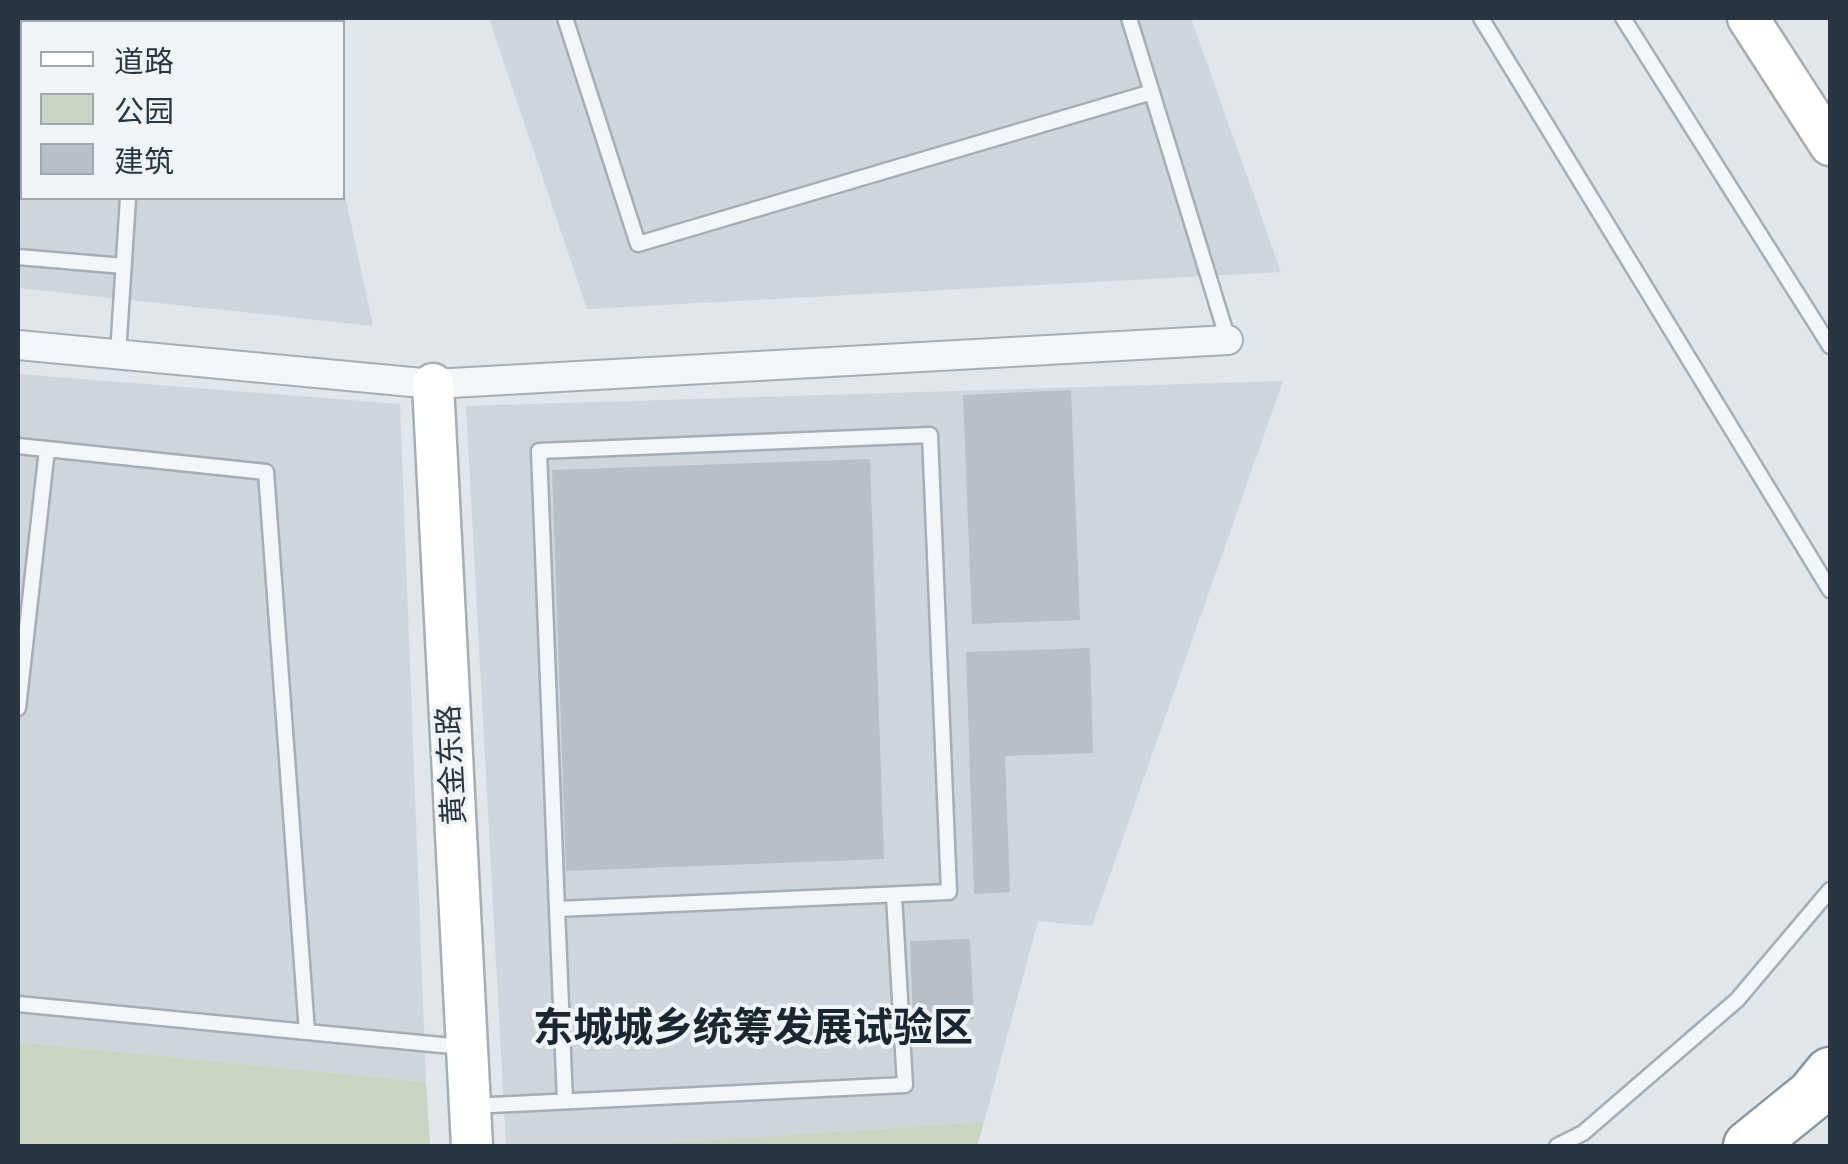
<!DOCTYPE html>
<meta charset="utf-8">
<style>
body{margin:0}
#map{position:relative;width:1848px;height:1164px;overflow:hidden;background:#e0e6ea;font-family:"Fira Sans","Noto Sans SC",sans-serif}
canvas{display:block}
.frame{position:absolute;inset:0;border:20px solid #283642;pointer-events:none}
.legend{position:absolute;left:20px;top:20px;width:325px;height:180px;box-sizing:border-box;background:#f0f4f7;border:2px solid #a0a8af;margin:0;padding:12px 18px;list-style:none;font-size:30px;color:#283642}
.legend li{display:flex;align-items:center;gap:20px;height:50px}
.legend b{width:50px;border:2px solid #a0a8af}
</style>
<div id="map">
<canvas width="1848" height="1164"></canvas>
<div class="frame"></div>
<ul class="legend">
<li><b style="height:12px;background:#fff"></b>道路</li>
<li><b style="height:28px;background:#c9d4c1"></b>公园</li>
<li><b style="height:28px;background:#b7c0c7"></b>建筑</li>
</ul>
</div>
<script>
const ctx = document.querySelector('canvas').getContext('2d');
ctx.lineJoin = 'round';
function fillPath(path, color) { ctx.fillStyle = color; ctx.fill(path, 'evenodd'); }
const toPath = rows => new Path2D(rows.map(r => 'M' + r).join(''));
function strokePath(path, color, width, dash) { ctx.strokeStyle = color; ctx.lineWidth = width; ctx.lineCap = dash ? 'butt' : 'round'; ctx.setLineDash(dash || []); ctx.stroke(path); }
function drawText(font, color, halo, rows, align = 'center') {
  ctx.font = font + ' "Fira Sans","Noto Sans SC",sans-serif'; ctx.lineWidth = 8; ctx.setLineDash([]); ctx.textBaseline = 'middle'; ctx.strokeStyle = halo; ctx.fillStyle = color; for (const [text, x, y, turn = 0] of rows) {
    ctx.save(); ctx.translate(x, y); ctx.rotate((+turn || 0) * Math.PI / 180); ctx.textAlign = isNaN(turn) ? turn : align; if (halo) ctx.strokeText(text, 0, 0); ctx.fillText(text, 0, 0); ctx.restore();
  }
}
fillPath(toPath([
 [18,18,306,18,307,22,22,22,22,198,342,198,343,186,373,326,18,288],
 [489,18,1191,18,1281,272,587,309],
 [18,374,400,404,426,1082,18,1042],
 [1283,381,1092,926,1038,921,984,1122,616,1146,506,1146,466,406]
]), '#ced5dc');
fillPath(toPath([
 [18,1042,426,1082,430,1146,18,1146],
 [984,1122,977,1146,616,1146]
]), '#c9d4c1');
fillPath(toPath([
 [1071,390,1080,620,972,624,963,395],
 [870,459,884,859,566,871,552,470],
 [1090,648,1093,753,1005,756,1010,892,974,894,966,652],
 [970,939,974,1019,913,1022,910,941]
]), '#b7c0c7');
const lane = toPath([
 [565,18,638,244,1152,92],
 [1129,18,1228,340],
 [1481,18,1830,590],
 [1623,18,1830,346],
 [138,22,138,18],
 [18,257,124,266],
 [118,354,128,198],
 [18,446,266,472,307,1032],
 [18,708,47,449],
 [557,909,949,892,930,435,539,451,557,909,565,1101],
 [18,1004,462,1047],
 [471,1106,905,1085,894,896],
 [1557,1146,1583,1133,1737,1000,1830,890]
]);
const street = toPath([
 [18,345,433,384,1228,340]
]);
const secondary = toPath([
 [1748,18,1830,145],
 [433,384,472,1146]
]);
const highway = toPath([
 [1749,1146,1812,1095,1830,1073]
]);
strokePath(lane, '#a5aeb4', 19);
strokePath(street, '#a5aeb4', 32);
strokePath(secondary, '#a5aeb4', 45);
strokePath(highway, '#8796a1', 55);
strokePath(lane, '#f3f6f8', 14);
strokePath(street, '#f3f6f8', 28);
strokePath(secondary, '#fff', 40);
strokePath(highway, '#fff', 50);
drawText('30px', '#283642', '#f0f4f7', [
 ["黄金东路",453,765,-93]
]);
drawText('bold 40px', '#1a2733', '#f0f4f7', [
 ["东城城乡统筹发展试验区",753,1030]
]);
</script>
